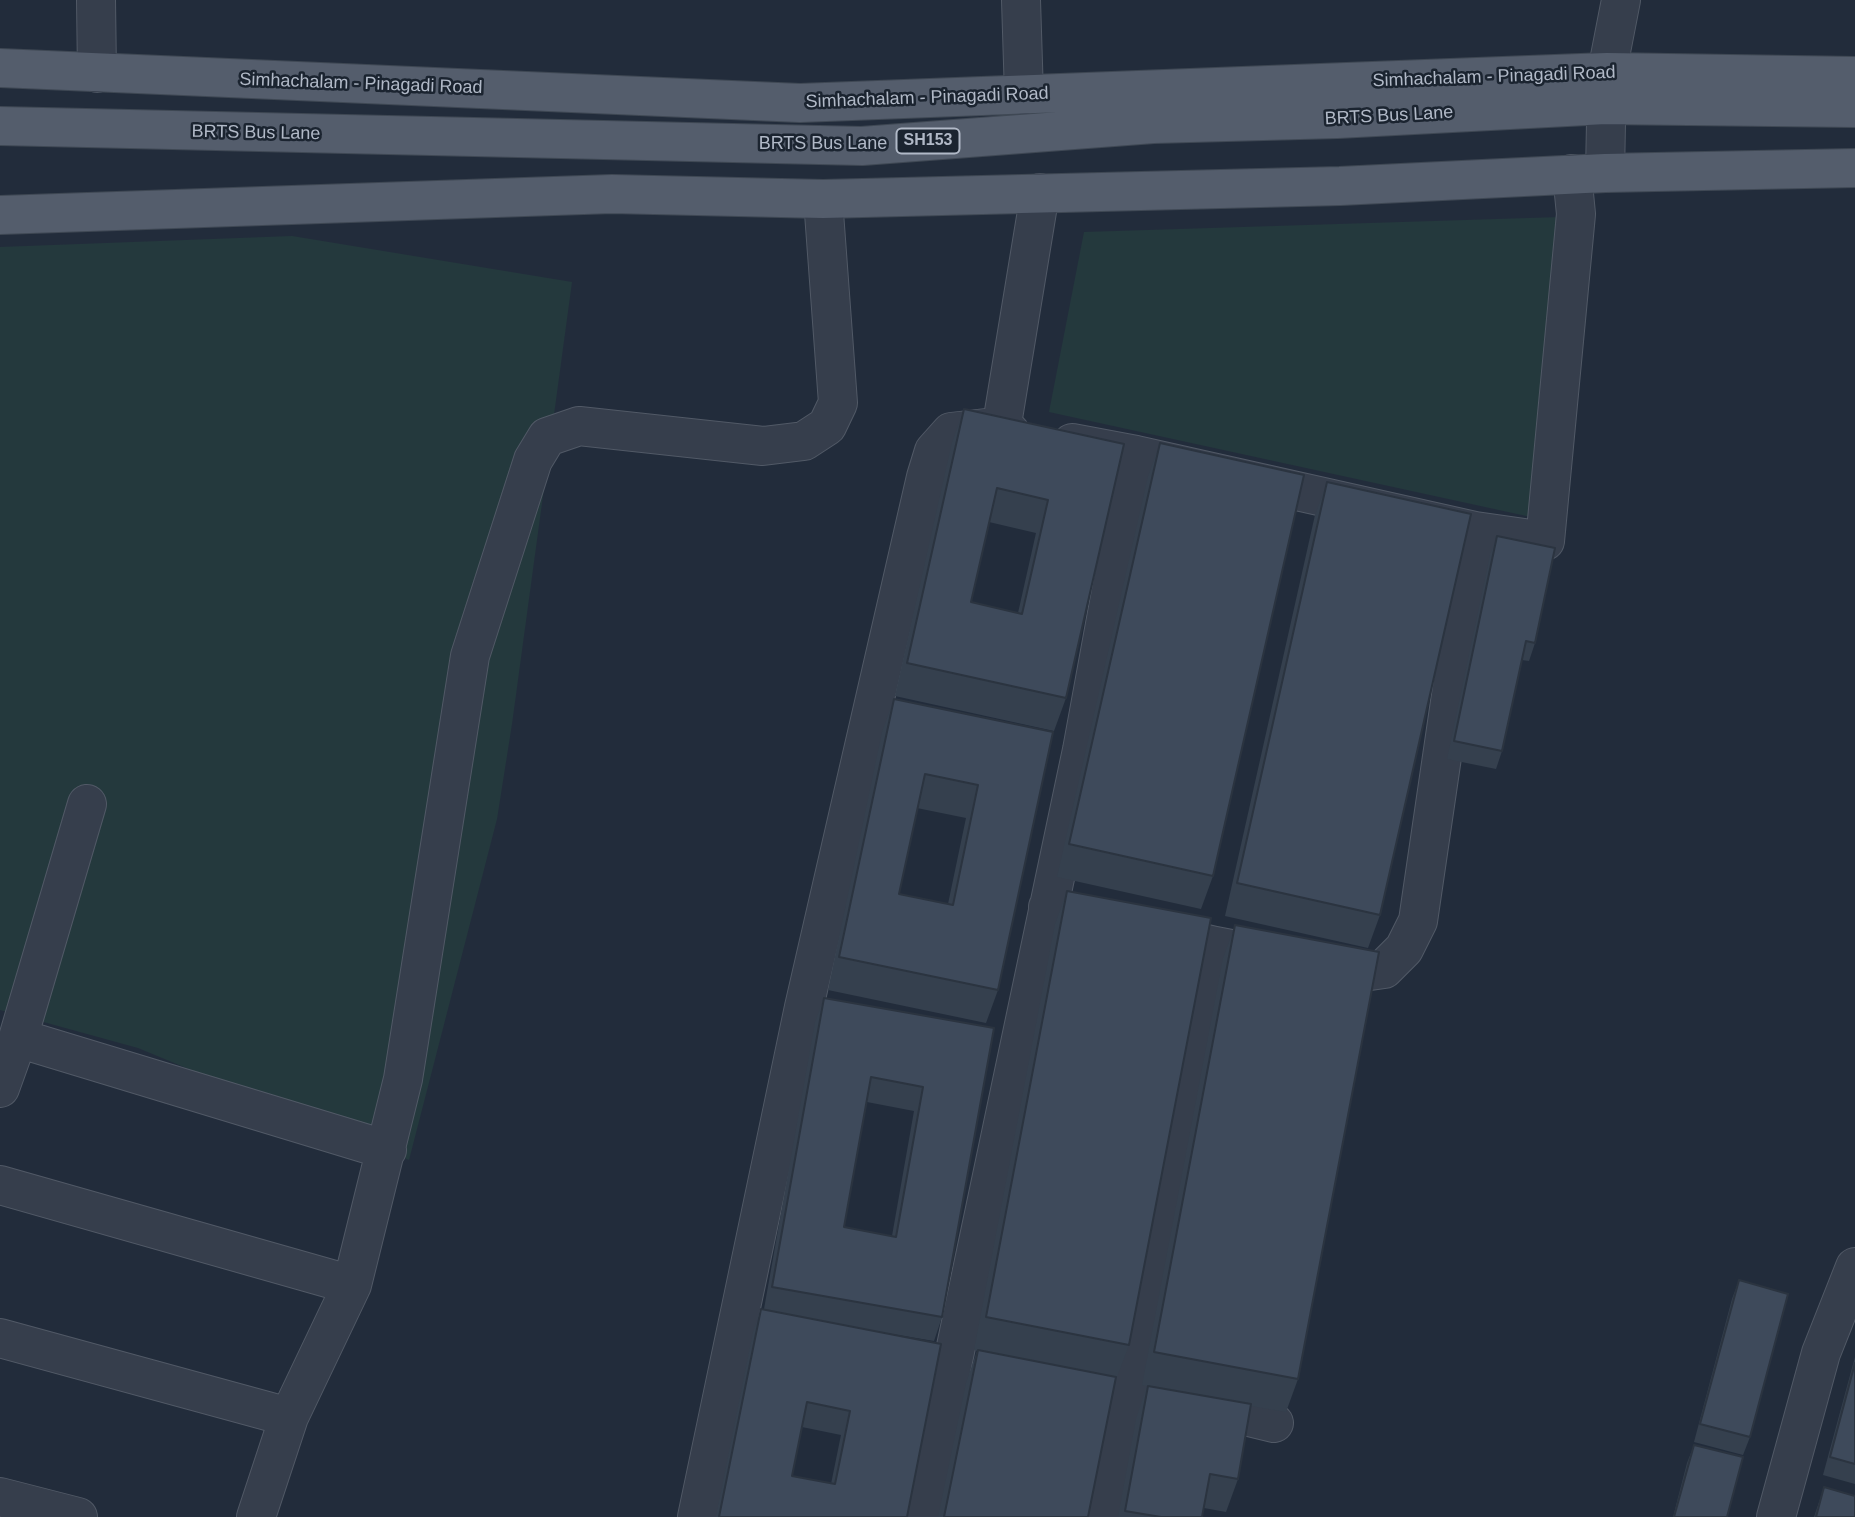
<!DOCTYPE html>
<style>
body{margin:0}
canvas{display:block;background:#222c3b}
</style>
<canvas width="1855" height="1517"></canvas>
<script>
const ctx = document.querySelector('canvas').getContext('2d');
ctx.lineJoin = 'round';
function fillPath(path, color) { ctx.fillStyle = color; ctx.fill(path, 'evenodd'); }
const toPath = rows => new Path2D(rows.map(r => 'M' + r).join(''));
function strokePath(path, color, width, dash) { ctx.strokeStyle = color; ctx.lineWidth = width; ctx.lineCap = dash ? 'butt' : 'round'; ctx.setLineDash(dash || []); ctx.stroke(path); }
function drawText(font, color, halo, rows, align = 'center') {
  ctx.font = font + ' Arial,sans-serif'; ctx.lineWidth = 5; ctx.setLineDash([]); ctx.textBaseline = 'middle'; ctx.strokeStyle = halo; ctx.fillStyle = color; for (const [text, x, y, turn = 0] of rows) {
    ctx.save(); ctx.translate(x, y); ctx.rotate((+turn || 0) * Math.PI / 180); ctx.textAlign = isNaN(turn) ? turn : align; if (halo) ctx.strokeText(text, 0, 0); ctx.fillText(text, 0, 0); ctx.restore();
  }
}
fillPath(toPath([
 [1561,217,1531,517,1049,412,1084,232],
 [292,236,572,282,512,724,497,819,409,1160,138,1048,0,1010,0,247]
]), '#24393d');
const minor = toPath([
 [96,0,97,73],
 [1021,0,1024,95],
 [1605,173,1607,72,1621,0],
 [1001,430,1040,193],
 [1072,443,1136,455,1475,531],
 [1048,907,1215,946,1356,973,1384,969,1404,949,1418,921,1475,531,1545,541,1576,214,1572,174],
 [18,1038,387,1150],
 [0,1088,18,1038,87,804],
 [0,1185,352,1285],
 [0,1338,289,1417],
 [1200,1405,1274,1423],
 [0,1497,78,1517],
 [256,1517,289,1417,352,1285,403,1079,470,656,533,460,547,437,579,426,763,446,804,441,827,426,838,403,823,199],
 [697,1517,804,1007,926,477,934,451,951,432,986,428,1010,432],
 [920,1517,1082,750,1136,455],
 [1106,1517,1128,1388,1215,946],
 [1776,1517,1821,1353,1855,1267]
]);
const major = toPath([
 [0,68,800,103,1607,72,1855,76],
 [0,126,862,146,1153,124,1337,119,1605,105,1855,108],
 [0,215,612,194,823,199,1340,186,1605,173,1855,168]
]);
strokePath(minor, '#515966', 40);
strokePath(major, '#3f4854', 40);
strokePath(minor, '#363e4c', 38);
strokePath(major, '#545d6c', 38);
fillPath(toPath([
 [964,409,1124,444,1066,698,1054,731,895,696,952,442],
 [989,522,1036,533,1018,613,971,602],
 [1160,443,1213,876,1201,909,1057,877,1148,476],
 [1327,482,1380,915,1368,948,1225,916,1315,515],
 [1497,536,1535,643,1529,661,1522,660,1502,751,1496,769,1447,759,1490,555],
 [894,699,1053,732,998,990,986,1023,828,990,882,732],
 [917,808,966,818,948,904,899,894],
 [1067,891,1129,1345,1117,1377,1116,1377,1088,1517,938,1517,966,1383,977,1351,974,1350,1055,924],
 [1235,925,1298,1379,1286,1412,1251,1406,1238,1479,1226,1512,1204,1508,1202,1517,1118,1517,1136,1419,1147,1386,1142,1385,1223,958],
 [824,998,994,1028,942,1317,934,1341,880,1332,907,1517,716,1517,753,1332,761,1309,764,1309,815,1022],
 [867,1102,914,1111,892,1236,844,1227],
 [802,1427,841,1435,831,1484,792,1476],
 [1739,1280,1750,1437,1743,1455,1694,1442,1732,1299],
 [1855,1357,1855,1484,1823,1475],
 [1694,1445,1727,1517,1673,1517,1687,1463],
 [1824,1487,1855,1517,1814,1517]
]), '#35404e');
const building = toPath([
 [964,409,1124,444,1066,698,907,663,964,409],
 [997,488,1048,500,1022,614,971,602,997,488],
 [1160,443,1304,475,1213,876,1069,844,1160,443],
 [1327,482,1471,514,1380,915,1237,883,1327,482],
 [1497,536,1555,548,1535,643,1526,641,1502,751,1454,741,1497,536],
 [894,699,1053,732,998,990,839,957,894,699],
 [925,774,978,785,953,905,899,894,925,774],
 [1067,891,1211,918,1129,1345,986,1317,1067,891],
 [1235,925,1379,952,1298,1379,1154,1352,1235,925],
 [824,998,994,1028,942,1317,772,1287,824,998],
 [871,1077,923,1087,896,1237,844,1227,871,1077],
 [1739,1280,1788,1294,1750,1437,1700,1424,1739,1280],
 [761,1309,941,1344,907,1517,719,1517,761,1309],
 [807,1402,850,1411,835,1484,792,1476,807,1402],
 [978,1350,1116,1377,1088,1517,944,1517,978,1350],
 [1855,1363,1855,1464,1830,1457,1855,1363],
 [1148,1386,1251,1404,1238,1479,1210,1474,1202,1517,1161,1517,1125,1511,1148,1386],
 [1694,1445,1743,1457,1727,1517,1674,1517,1694,1445],
 [1824,1487,1855,1496,1855,1517,1816,1517,1824,1487]
]);
fillPath(building, '#3e4a5b');
strokePath(building, '#2b3440', 2);
for (const [x, y, w] of [
 [928,141,63]
]) { const box = new Path2D(); box.roundRect(x - w / 2, y - 12.5, w, 25, 5); ctx.fillStyle = '#1b2430'; ctx.fill(box); strokePath(box, '#b1b9c7', 2); }
drawText('bold 16px', '#b1b9c7', null, [
 ["SH153",928,141]
]);
drawText('18px', '#b1b9c7', '#1b2430', [
 ["Simhachalam - Pinagadi Road",1494,77,-2],
 ["Simhachalam - Pinagadi Road",361,84,2],
 ["Simhachalam - Pinagadi Road",927,98,-2],
 ["BRTS Bus Lane",1389,116,-3],
 ["BRTS Bus Lane",256,133,1],
 ["BRTS Bus Lane",823,144]
]);
</script>
